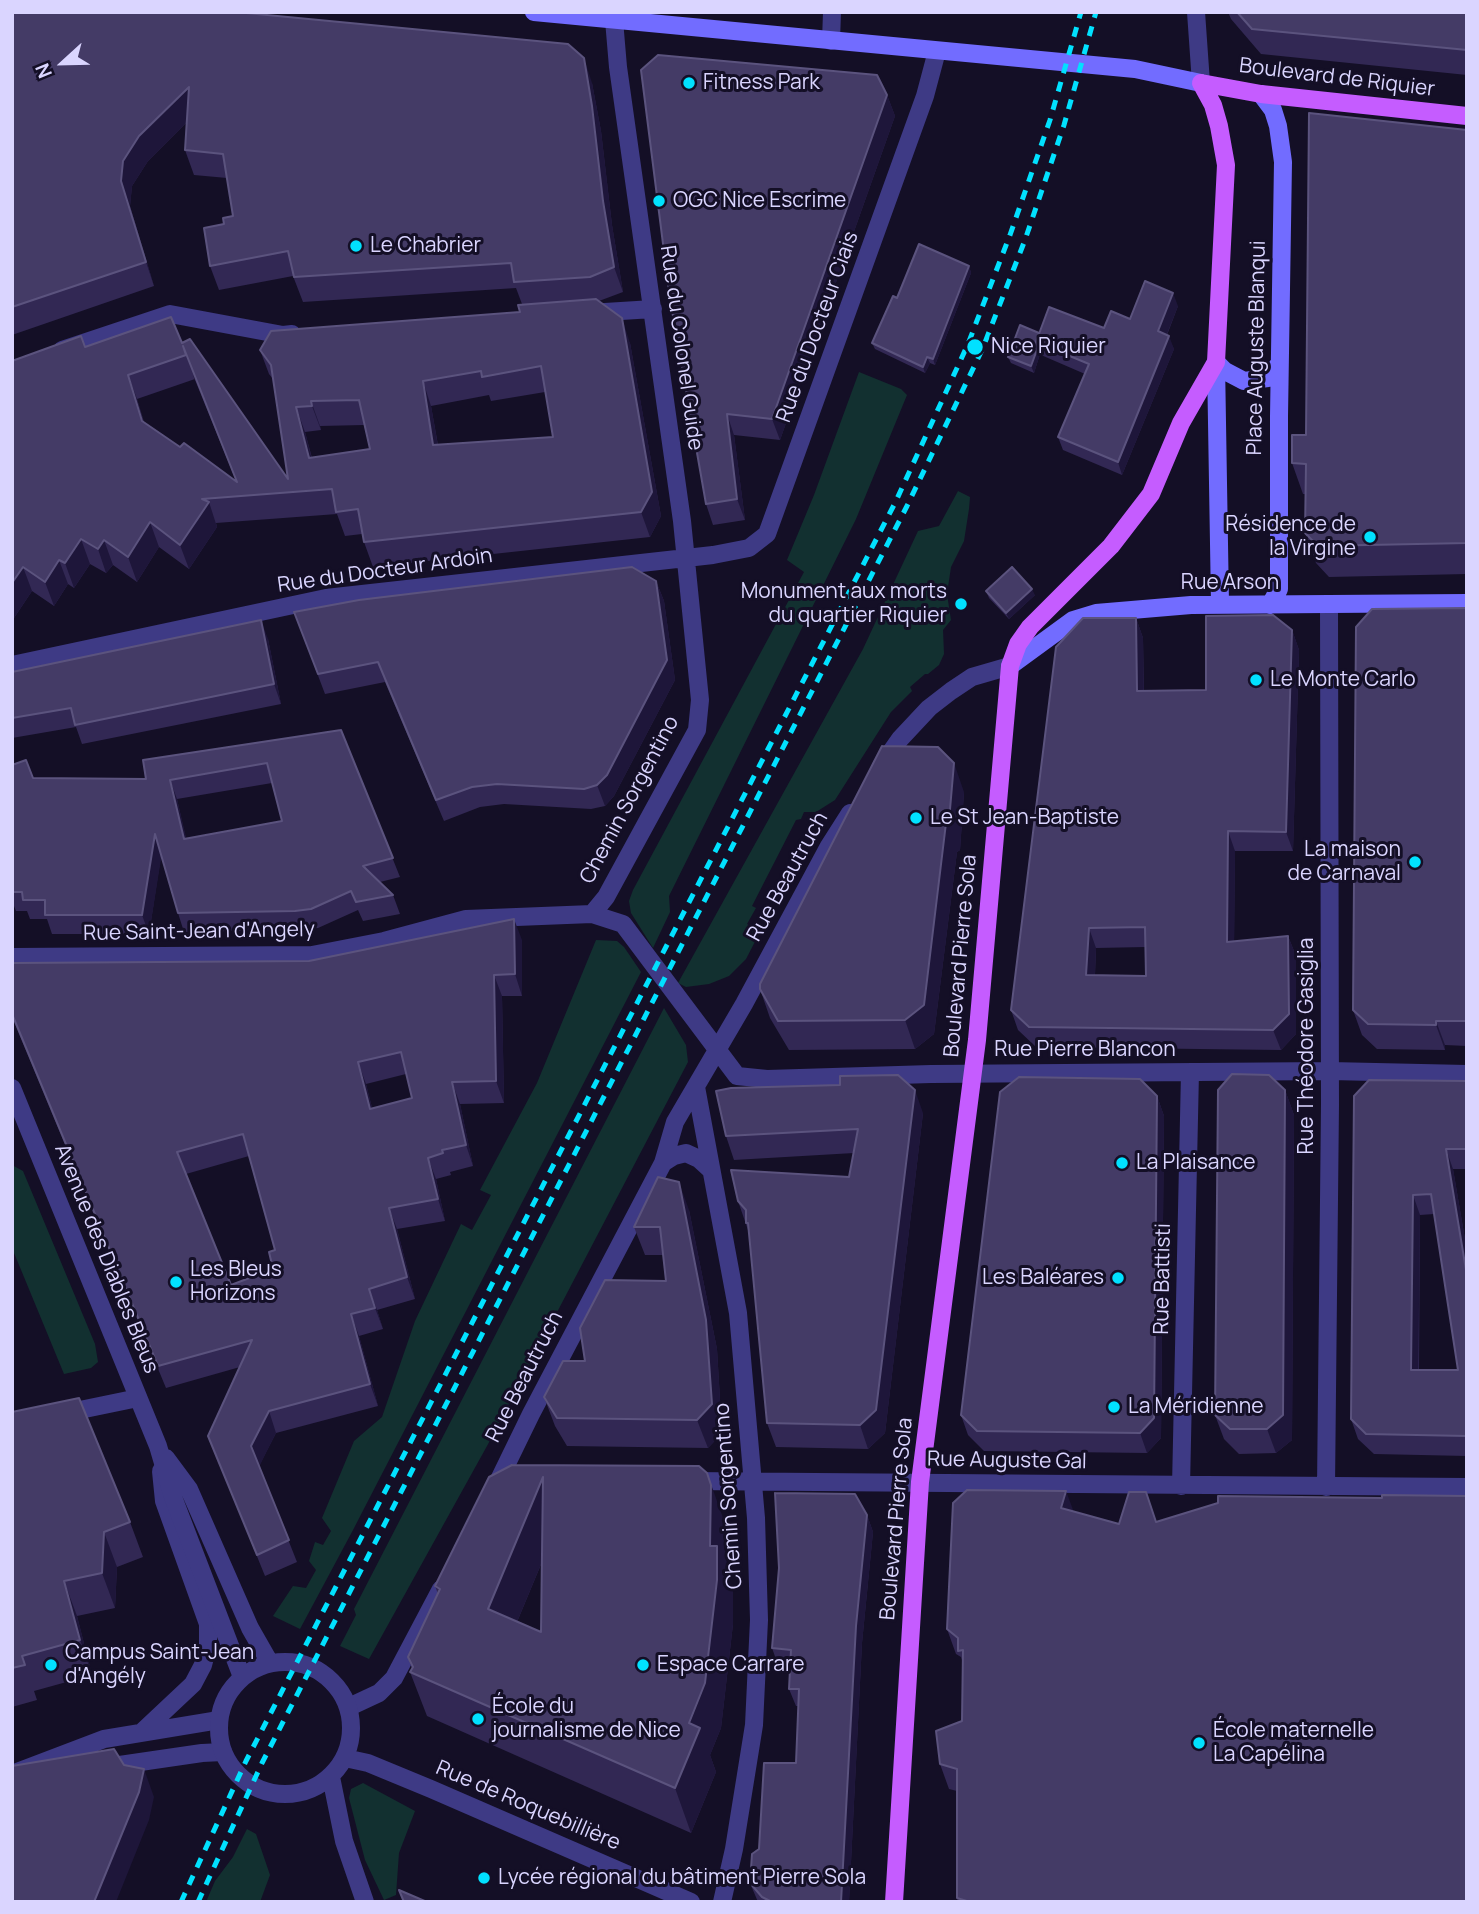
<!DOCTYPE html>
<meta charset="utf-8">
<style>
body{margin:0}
#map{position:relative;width:1479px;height:1914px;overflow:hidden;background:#140f26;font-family:Manrope,sans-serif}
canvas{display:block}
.frame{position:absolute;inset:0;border:14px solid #dad5ff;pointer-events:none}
.north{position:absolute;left:28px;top:28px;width:70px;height:70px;-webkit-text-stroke:5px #140f26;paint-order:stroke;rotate:248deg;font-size:19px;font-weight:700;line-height:28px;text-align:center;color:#dad5ff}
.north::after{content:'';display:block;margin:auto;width:24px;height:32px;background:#dad5ff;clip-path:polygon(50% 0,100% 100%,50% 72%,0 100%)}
</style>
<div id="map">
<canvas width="1479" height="1914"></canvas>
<div class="frame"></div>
<div class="north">N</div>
</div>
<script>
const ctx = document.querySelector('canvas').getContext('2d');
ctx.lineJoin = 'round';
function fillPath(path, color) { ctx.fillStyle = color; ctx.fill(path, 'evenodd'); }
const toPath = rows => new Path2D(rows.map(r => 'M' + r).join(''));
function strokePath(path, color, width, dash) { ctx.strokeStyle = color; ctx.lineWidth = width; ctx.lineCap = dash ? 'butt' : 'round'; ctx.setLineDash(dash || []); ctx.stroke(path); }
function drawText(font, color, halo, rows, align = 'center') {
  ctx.font = font + ' Manrope,sans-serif'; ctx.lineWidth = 6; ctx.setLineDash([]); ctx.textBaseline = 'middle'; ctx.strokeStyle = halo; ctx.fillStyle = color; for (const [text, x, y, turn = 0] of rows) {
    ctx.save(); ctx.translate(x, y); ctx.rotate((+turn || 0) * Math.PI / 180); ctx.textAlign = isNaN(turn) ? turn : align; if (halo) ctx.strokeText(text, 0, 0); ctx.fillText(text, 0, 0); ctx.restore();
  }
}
fillPath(toPath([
 [859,372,901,389,907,395,856,519,669,896,670,912,653,948,631,913,629,901,633,890,804,572,787,560,814,495],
 [958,491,970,497,969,509,964,541,951,567,947,594,951,620,943,630,944,654,939,665,928,674,925,674,910,687,912,691,891,712,835,800,816,812,804,812,801,819,796,820,752,906,756,908,747,924,760,932,746,959,729,976,709,984,686,987,678,983,863,649,918,531,939,526],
 [596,940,617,941,624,947,641,972,353,1530,300,1629,273,1616,293,1586,306,1588,316,1570,309,1561,315,1542,323,1545,331,1531,322,1518,354,1441,382,1417,415,1321,461,1224,472,1230,491,1195,480,1190,537,1083],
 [664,1008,686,1045,688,1062,487,1446,369,1659,340,1646,356,1615,354,1609],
 [12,1165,23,1171,95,1344,98,1362,91,1368,64,1374,12,1248],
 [363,1783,415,1811,399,1853,396,1895,384,1900,365,1860,349,1798,351,1789],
 [247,1829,256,1834,270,1875,260,1902,206,1902,215,1881,233,1857]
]), '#123030');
strokePath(toPath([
 [831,41,832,12],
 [589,313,653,309],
 [62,350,170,314,283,335,292,334],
 [12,665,326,598,713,555,749,548,767,534,925,96,937,51],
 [881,766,900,739,929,708,951,691,972,677,1010,666],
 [592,914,606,897,697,730,700,700,682,521,618,67,614,20],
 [12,957,312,955,384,941,466,919,592,914,623,924,737,1076,767,1079,931,1074,1330,1071,1467,1074],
 [696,1087,738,1313,756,1518,759,1620,754,1725,734,1849,722,1902],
 [663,1163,674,1156,686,1153,699,1159,711,1170],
 [12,1424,138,1398],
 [686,1481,1467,1487],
 [1181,1486,1190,1072],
 [1326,1487,1330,1104,1329,605],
 [494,1490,531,1414,663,1163,675,1122,744,1004,829,846,850,813],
 [349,1707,379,1693,394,1678,441,1589],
 [143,1731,193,1684,203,1665,208,1646,208,1624,164,1501,161,1471],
 [99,1768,202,1753,223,1752],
 [12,1774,104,1739,219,1720]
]), '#3e3a85', 18);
strokePath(toPath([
 [1196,12,1201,83],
 [12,1088,158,1446,173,1497,242,1677],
 [166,1458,189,1489,250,1628,270,1663],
 '219 1728a66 66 0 1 1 132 0a66 66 0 1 1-132 0Z',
 [345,1758,368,1763,431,1789,691,1902],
 [331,1777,344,1841,365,1902]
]), '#3e3a85', 18);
strokePath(toPath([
 [534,12,1135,69,1201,83],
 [1261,94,1273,110,1278,126,1283,162,1279,416,1279,589,1270,605],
 [1216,362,1220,604],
 [1216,362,1225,371,1244,381,1268,378,1279,364],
 [1010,666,1073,620,1096,613,1191,605,1467,603]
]), '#726cff', 18);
strokePath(toPath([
 [1201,83,1261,94,1467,116],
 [894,1902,920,1482,977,1040,1010,666,1018,644,1030,627,1111,546,1151,494,1181,423,1216,362,1226,165,1219,126,1213,105,1201,83]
]), '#c55cff', 18);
strokePath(toPath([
 [181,1902,246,1761,896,501,968,344,1010,235,1050,120,1081,12],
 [198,1902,262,1763,907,506,982,350,1025,240,1064,125,1096,12]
]), '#01e1ff', 5, [10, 9]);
fillPath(toPath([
 [12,12,592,83,601,131,612,225,623,292,599,301,630,343,661,516,650,537,373,567,364,542,362,534,345,536,337,514,216,523,217,527,189,569,159,547,137,582,113,565,106,573,90,564,74,588,68,584,54,606,32,591,12,621,12,361,85,347,182,343,288,479,273,379,269,374,260,350,520,312,522,304,516,288,303,302,293,276,219,290,210,266,224,224,233,216,227,178,194,175,185,150,187,122,148,161,132,186,130,206,154,286,12,335],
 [193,375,236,481,180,447,144,422,137,399,195,379],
 [545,392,553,437,438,445,431,406,489,395,491,401],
 [364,425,370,449,312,458,305,432,321,430,320,426],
 [1228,12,1467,12,1467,75,1261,54,1231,19],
 [887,95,895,116,780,440,734,435,745,520,713,525,706,504,670,299],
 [1467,130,1467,574,1329,577,1316,563,1305,533,1305,494,1303,494,1292,463],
 [969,266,971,273,935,365,930,363,925,373,875,349,872,343,897,298],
 [1178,306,1167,335,1174,349,1122,475,1063,450,1058,437,1085,374,1041,355,1040,354,1034,373,1011,363,1008,357,1039,333,1104,328],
 [656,581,664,601,675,680,614,796,605,806,591,809,504,804,480,807,444,821,385,682,325,694,294,612],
 [986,591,1035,595,1009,619,989,598],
 [1467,608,1467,1046,1445,1045,1445,1050,1377,1049,1362,1035,1353,1010],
 [1136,618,1143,638,1144,691,1206,690,1292,630,1299,650,1293,851,1235,851,1234,941,1288,936,1296,956,1296,1034,1281,1050,1036,1047,1018,1030,1011,1010],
 [1146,947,1146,976,1095,975,1096,948],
 [268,639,281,704,82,744,76,727,12,738,12,672],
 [341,730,400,877,380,882,393,895,400,914,363,921,358,910,318,928,302,930,184,932,178,913,161,856,149,934,52,934,47,919,30,919,27,911,16,911,12,901,12,765,33,778,146,779],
 [272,783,282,821,186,839,177,799],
 [964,792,960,850,957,852,934,1034,915,1049,789,1050,770,1018,760,989],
 [522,940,522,996,502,996,504,1103,460,1104,473,1166,450,1172,451,1175,436,1179,445,1221,397,1229,415,1299,377,1310,383,1329,359,1336,378,1406,276,1433,259,1466,297,1562,265,1576,208,1436,240,1367,166,1388,12,1017,12,963,309,961],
 [406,1074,412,1098,372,1108,366,1084],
 [249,1156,275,1250,273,1269,231,1285,186,1174],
 [1467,1081,1467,1169,1453,1169,1467,1251,1467,1456,1374,1454,1358,1439,1351,1419,1354,1096],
 [1434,1214,1458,1370,1419,1370,1420,1215],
 [1285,1090,1294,1115,1292,1440,1276,1453,1239,1454,1224,1439,1215,1415],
 [1157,1096,1164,1116,1161,1438,1147,1453,984,1451,968,1435,961,1415],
 [923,1113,885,1433,868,1449,776,1447,767,1423,749,1233,738,1201,849,1177,854,1153,734,1160,726,1136],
 [689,1210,717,1349,722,1433,708,1448,567,1446,555,1426,544,1397,585,1361,666,1281,663,1255,645,1255,634,1227],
 [12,1412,130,1522,143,1557,117,1567,115,1608,77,1616,92,1675,34,1691,37,1700,12,1707],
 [1073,1511,1119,1524,1157,1522,1467,1902,958,1902,957,1898,957,1791,949,1789,940,1764,962,1721,963,1663,961,1657,956,1654,947,1629],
 [867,1515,873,1532,862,1643,849,1902,758,1902,750,1883,759,1849,796,1763,798,1706,796,1706,789,1689,790,1666,778,1665,772,1648],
 [723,1517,727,1529,726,1572,733,1590,733,1624,721,1728,710,1755,716,1772,691,1833,427,1716,410,1672,412,1669,408,1657,438,1594,435,1586],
 [542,1562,541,1632,517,1622]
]), '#322854');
fillPath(toPath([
 [584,58,592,83,601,131,612,225,623,292,614,267,603,201],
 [189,87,198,111,148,161,132,186,130,206,154,286,146,262,121,181,123,161,139,136],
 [887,95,895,116,780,440,772,419],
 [969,266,971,273,935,365,933,359],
 [1173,293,1178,306,1163,344,1158,331],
 [622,318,630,343,661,516,650,537,641,512],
 [1169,336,1174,349,1122,475,1118,462],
 [1038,347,1040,354,1034,373,1031,366],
 [927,357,930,363,925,373,923,367],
 [128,375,137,399,150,445,142,421],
 [423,381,431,406,442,469,433,445],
 [311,401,320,426,321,430,312,406],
 [296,407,305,432,318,483,309,458],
 [727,414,734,435,745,520,737,499],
 [209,502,217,527,189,569,180,545],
 [150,522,159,547,137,582,128,557],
 [81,539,90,564,74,588,65,563],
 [104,540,113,565,106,573,98,549],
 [59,560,68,584,54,606,45,582],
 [23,567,32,591,12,621,12,583],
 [656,581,664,601,675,680,614,796,605,806,597,785],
 [1032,589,1035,595,1009,619,1006,613],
 [1136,618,1143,638,1144,711,1137,691],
 [261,620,268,639,281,704,274,684],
 [1292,630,1299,650,1293,851,1286,832],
 [954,763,964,792,960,850,957,852,934,1034,915,1049,905,1020],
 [170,780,177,799,191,858,184,839],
 [1228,831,1235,851,1234,962,1227,942],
 [155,834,162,853,149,934,142,915],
 [514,919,522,940,522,996,515,974],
 [1089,928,1096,948,1094,995,1086,975],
 [1288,936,1296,956,1296,1034,1281,1050,1273,1030],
 [494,975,502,996,504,1103,496,1081],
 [1436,1021,1445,1045,1445,1050,1436,1025],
 [358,1062,366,1084,378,1131,370,1109],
 [452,1082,460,1104,473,1166,466,1145],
 [915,1090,923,1113,885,1433,868,1449,860,1425],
 [1285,1090,1294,1115,1292,1440,1276,1453,1267,1429],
 [1157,1096,1164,1116,1161,1438,1147,1453,1140,1433],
 [1446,1149,1453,1169,1467,1251,1467,1276],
 [428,1158,436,1179,445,1221,438,1199],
 [679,1182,689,1210,717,1349,722,1433,708,1448,697,1420],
 [1413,1195,1420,1215,1418,1390,1411,1370],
 [389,1208,397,1229,415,1299,407,1277],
 [369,1289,377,1310,383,1329,375,1308],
 [351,1314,359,1336,378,1406,370,1384],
 [269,1411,276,1433,259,1467,251,1446],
 [707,1473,727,1529,726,1572,733,1590,733,1624,721,1728,710,1755,716,1772,691,1833,675,1788,689,1723,710,1546],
 [543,1477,559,1521,504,1653,488,1609],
 [1066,1491,1075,1515,1061,1508],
 [867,1515,873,1532,862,1643,849,1902,841,1902,856,1626],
 [104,1532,117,1567,115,1608,102,1573],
 [64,1581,77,1616,92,1675,80,1640],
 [144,1769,154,1797,149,1820,116,1902,94,1902]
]), '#1e163a');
const building = toPath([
 [12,12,236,12,568,44,584,58,592,106,603,201,614,267,590,277,514,282,511,263,294,277,288,251,210,266,204,228,224,224,223,218,233,216,223,154,185,150,189,87,139,136,123,161,121,181,146,262,12,307,12,12],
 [1237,12,1467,12,1467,50,1252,29,1237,12],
 [658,55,877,75,887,95,772,419,727,414,737,499,706,504,670,299,641,70,658,55],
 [1309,113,1467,130,1467,543,1318,546,1305,533,1306,464,1292,463,1292,435,1306,435,1309,113],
 [919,244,969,266,933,359,927,357,923,367,872,343,893,296,897,298,919,244],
 [1145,281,1173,293,1158,331,1169,336,1118,462,1058,437,1089,364,1036,342,1049,307,1104,328,1111,311,1130,319,1145,281],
 [596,299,622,318,652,492,641,512,364,542,358,509,336,512,332,489,202,499,209,502,180,545,150,522,128,557,104,540,98,549,81,539,65,563,59,560,45,582,23,567,12,583,12,361,81,336,85,347,171,317,182,343,190,339,288,479,271,365,260,350,271,331,520,312,518,305,596,299],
 [183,346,237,482,184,443,180,447,142,421,128,375,186,355,183,346],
 [541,366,553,437,433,445,423,381,481,371,482,377,541,366],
 [359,400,370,449,309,458,296,407,312,406,311,401,359,400],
 [1020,325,1039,333,1036,342,1038,347,1031,366,1008,357,1020,325],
 [632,567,656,581,667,660,607,775,597,785,584,789,497,784,472,787,436,800,378,662,318,674,294,612,359,600,632,567],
 [1012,567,1032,589,1006,613,986,591,1012,567],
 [1467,608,1467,1021,1436,1021,1436,1025,1368,1024,1353,1010,1356,627,1372,609,1467,608],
 [1273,615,1292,630,1286,832,1228,831,1227,942,1288,936,1289,1014,1273,1030,1029,1027,1011,1010,1056,647,1083,618,1136,618,1137,691,1206,690,1206,616,1273,615],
 [1145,927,1146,976,1086,975,1089,928,1145,927],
 [261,620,274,684,75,725,71,708,12,718,12,672,261,620],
 [341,730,393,858,363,866,393,895,356,902,351,891,311,909,295,911,178,913,155,834,142,915,45,915,45,900,23,900,22,892,12,892,12,765,26,760,33,778,146,779,143,760,341,730],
 [267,763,282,821,184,839,170,780,267,763],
 [882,746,938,747,954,763,949,821,946,823,924,1005,905,1020,778,1021,760,989,760,984,882,746],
 [514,919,515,974,494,975,496,1081,452,1082,466,1145,442,1150,443,1153,428,1158,438,1199,389,1208,407,1277,369,1289,375,1308,351,1314,370,1384,269,1411,251,1446,289,1540,257,1555,208,1436,252,1340,158,1366,12,1014,12,963,309,961,514,919],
 [401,1052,412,1098,370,1109,358,1062,401,1052],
 [243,1134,275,1250,269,1252,273,1269,231,1285,177,1152,243,1134],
 [1232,1074,1269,1075,1285,1090,1283,1415,1267,1429,1230,1429,1215,1415,1218,1090,1232,1074],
 [898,1075,915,1090,876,1410,860,1425,767,1423,748,1223,746,1223,746,1210,738,1201,731,1170,849,1177,858,1129,726,1136,716,1091,731,1088,840,1085,840,1076,898,1075],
 [1019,1077,1140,1079,1157,1096,1154,1418,1140,1433,977,1431,961,1415,1000,1092,1019,1077],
 [1369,1080,1467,1081,1467,1149,1446,1149,1467,1276,1467,1436,1366,1434,1351,1419,1354,1096,1369,1080],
 [1431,1194,1458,1370,1411,1370,1413,1195,1431,1194],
 [658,1177,679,1182,706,1320,712,1404,697,1420,557,1418,544,1397,563,1361,585,1361,580,1328,605,1280,666,1281,660,1227,634,1227,658,1177],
 [79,1398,130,1522,104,1532,102,1573,64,1581,80,1640,22,1656,25,1665,12,1668,12,1412,79,1398],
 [512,1465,699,1466,707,1473,711,1485,710,1546,717,1546,717,1580,705,1683,689,1723,700,1728,675,1788,410,1672,413,1667,408,1657,440,1589,435,1586,489,1477,512,1465],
 [543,1477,541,1632,488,1609,543,1477],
 [967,1490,1066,1491,1061,1508,1119,1524,1129,1492,1146,1492,1156,1522,1218,1503,1218,1496,1382,1498,1382,1495,1467,1496,1467,1902,970,1902,957,1898,957,1769,940,1764,936,1731,962,1721,963,1650,958,1651,958,1638,947,1629,953,1503,967,1490],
 [775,1493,855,1494,867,1515,856,1626,841,1902,772,1902,762,1897,750,1883,752,1854,759,1849,764,1763,796,1763,799,1689,789,1689,791,1650,772,1648,779,1568,775,1493],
 [114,1749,124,1765,144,1769,139,1792,94,1902,12,1902,12,1766,114,1749],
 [399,1890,427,1902,404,1902,399,1890]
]);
fillPath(building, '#443b66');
strokePath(building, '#5b537e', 2);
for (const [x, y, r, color] of [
 [689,83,7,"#01e1ff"],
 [659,201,7,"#01e1ff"],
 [356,246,7,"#01e1ff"],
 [975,347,9,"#01e1ff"],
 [1370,537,7,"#01e1ff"],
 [961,604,7,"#01e1ff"],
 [1256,680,7,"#01e1ff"],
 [916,818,7,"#01e1ff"],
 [1415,862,7,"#01e1ff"],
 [1122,1163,7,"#01e1ff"],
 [1118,1278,7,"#01e1ff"],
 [176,1282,7,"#01e1ff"],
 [1114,1407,7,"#01e1ff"],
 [51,1665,7,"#01e1ff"],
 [643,1665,7,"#01e1ff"],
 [478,1719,7,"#01e1ff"],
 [1199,1743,7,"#01e1ff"],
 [484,1878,7,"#01e1ff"]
]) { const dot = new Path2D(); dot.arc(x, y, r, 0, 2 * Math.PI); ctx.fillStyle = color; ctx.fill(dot); strokePath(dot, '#140f26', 2.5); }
drawText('21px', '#dad5ff', '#140f26', [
 ["Boulevard de Riquier",1337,78,7],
 ["Rue du Docteur Ciais",818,327,-70],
 ["Rue du Colonel Guide",681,348,82],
 ["Place Auguste Blanqui",1257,348,-89],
 ["Rue du Docteur Ardoin",385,571,-8],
 ["Rue Arson",1230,583],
 ["Chemin Sorgentino",630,800,-62],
 ["Rue Beautruch",788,877,-61],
 ["Rue Saint-Jean d'Angely",199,932,-1],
 ["Boulevard Pierre Sola",961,956,-85],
 ["Rue Théodore Gasiglia",1307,1046,-90],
 ["Rue Pierre Blancon",1085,1050],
 ["Avenue des Diables Bleus",106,1259,68],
 ["Rue Battisti",1163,1279,-89],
 ["Rue Beautruch",525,1377,-63],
 ["Rue Auguste Gal",1007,1461,1],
 ["Chemin Sorgentino",729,1496,-94],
 ["Boulevard Pierre Sola",897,1519,-85],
 ["Rue de Roquebillière",528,1806,23]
]);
drawText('21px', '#dad5ff', '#140f26', [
 ["Fitness Park",703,83],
 ["OGC Nice Escrime",673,201],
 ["Le Chabrier",370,246],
 ["Nice Riquier",991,347],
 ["Résidence de",1356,525,"right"],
 ["la Virgine",1356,549,"right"],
 ["Monument aux morts",947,592,"right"],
 ["du quartier Riquier",947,616,"right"],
 ["Le Monte Carlo",1270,680],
 ["Le St Jean-Baptiste",930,818],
 ["La maison",1401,850,"right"],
 ["de Carnaval",1401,874,"right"],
 ["La Plaisance",1136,1163],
 ["Les Bleus",190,1270],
 ["Horizons",190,1294],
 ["Les Baléares",1104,1278,"right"],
 ["La Méridienne",1128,1407],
 ["Campus Saint-Jean",65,1653],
 ["d'Angély",65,1677],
 ["Espace Carrare",657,1665],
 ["École du",492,1707],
 ["journalisme de Nice",492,1731],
 ["École maternelle",1213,1731],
 ["La Capélina",1213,1755],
 ["Lycée régional du bâtiment Pierre Sola",498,1878]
], 'left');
</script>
